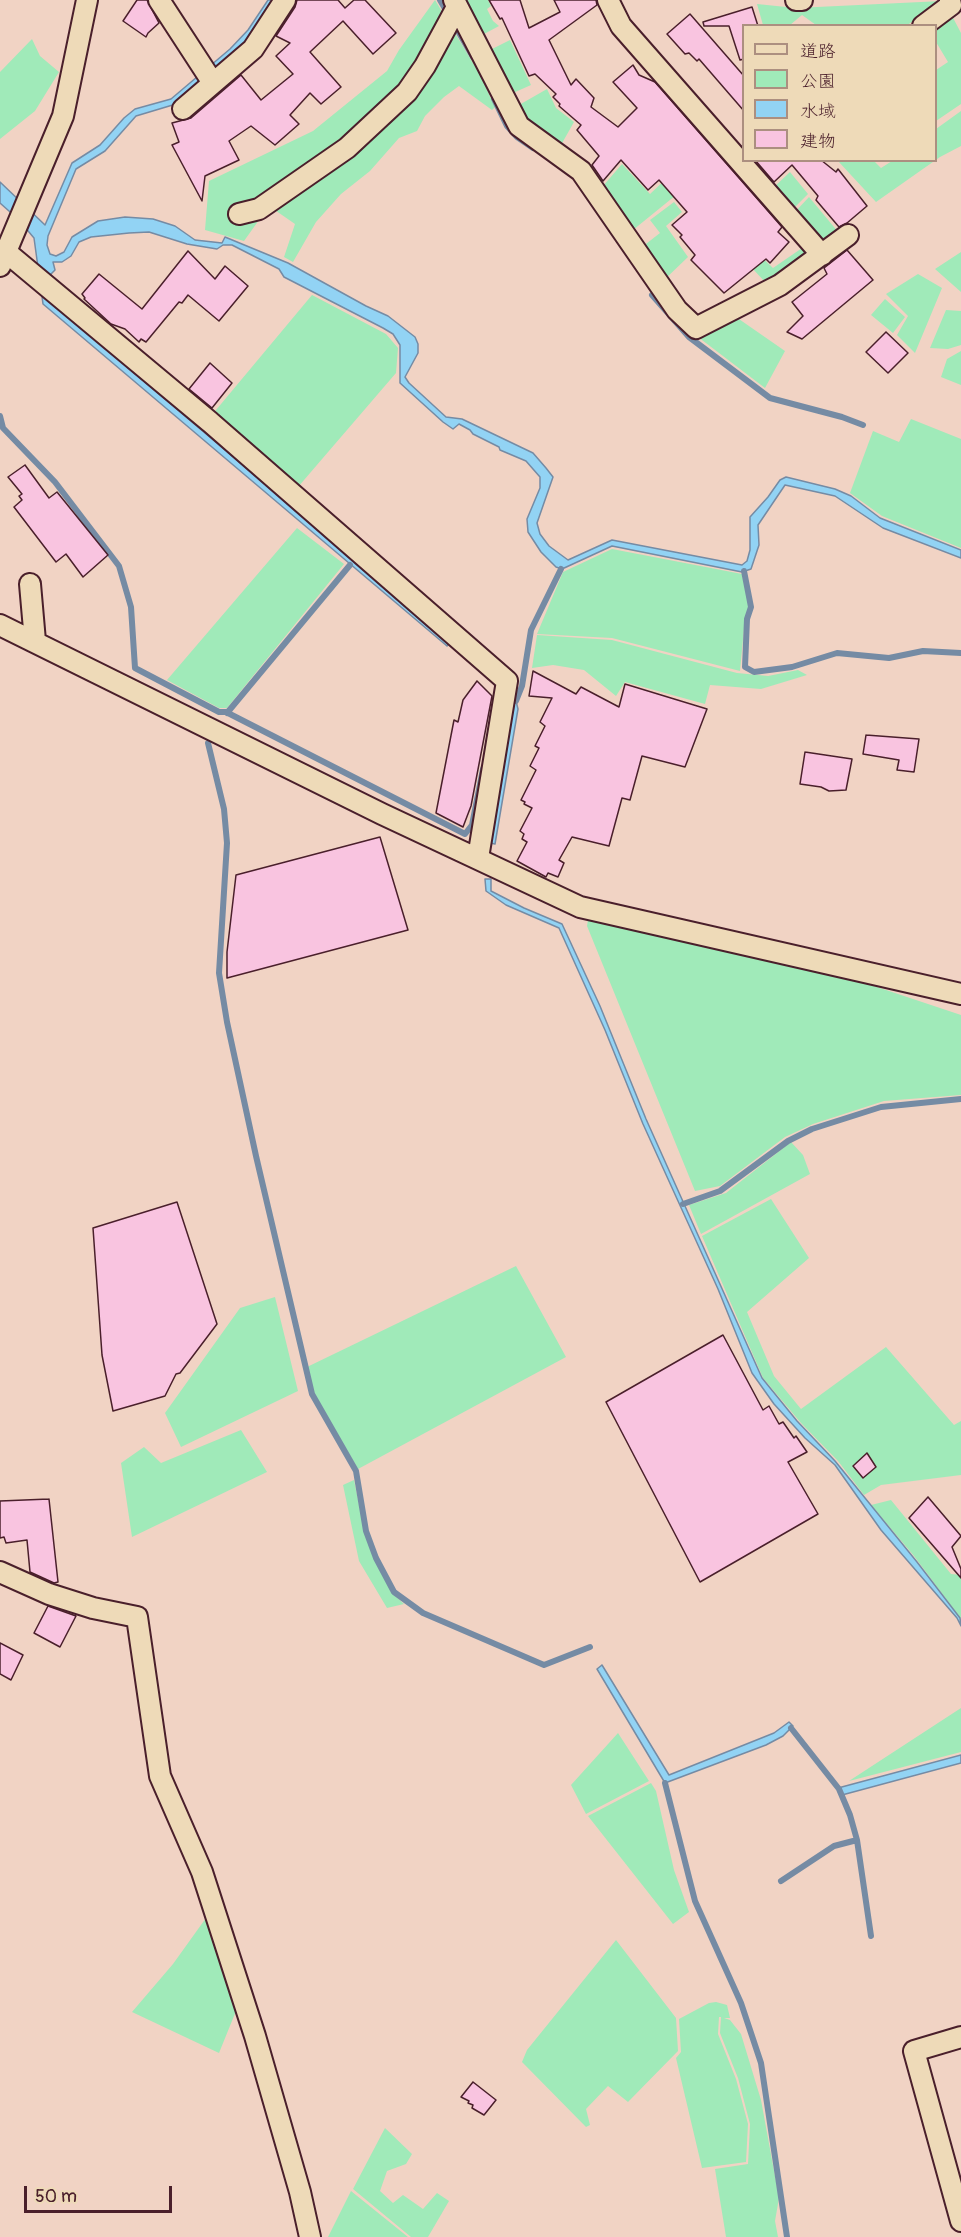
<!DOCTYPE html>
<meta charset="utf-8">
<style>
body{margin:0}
#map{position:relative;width:961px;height:2237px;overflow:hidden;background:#f1d3c4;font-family:Pangolin,"Klee One",sans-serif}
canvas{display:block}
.legend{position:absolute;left:742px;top:24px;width:195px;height:138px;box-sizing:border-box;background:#eedab8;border:2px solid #ac8f80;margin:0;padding:8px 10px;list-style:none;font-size:18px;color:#4a1f2b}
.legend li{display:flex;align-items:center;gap:12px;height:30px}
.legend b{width:30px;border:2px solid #ac8f80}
.scale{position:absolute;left:24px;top:2186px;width:148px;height:27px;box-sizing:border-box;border:3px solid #4a1f2b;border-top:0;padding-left:8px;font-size:18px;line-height:21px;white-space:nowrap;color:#4a1f2b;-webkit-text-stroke:4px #eedab8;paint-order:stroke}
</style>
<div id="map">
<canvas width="961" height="2237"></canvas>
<ul class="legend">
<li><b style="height:8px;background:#eedab8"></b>道路</li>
<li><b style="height:16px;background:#a0eab9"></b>公園</li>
<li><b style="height:16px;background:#92d3f4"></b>水域</li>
<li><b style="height:16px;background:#f9c4e0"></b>建物</li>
</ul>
<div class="scale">50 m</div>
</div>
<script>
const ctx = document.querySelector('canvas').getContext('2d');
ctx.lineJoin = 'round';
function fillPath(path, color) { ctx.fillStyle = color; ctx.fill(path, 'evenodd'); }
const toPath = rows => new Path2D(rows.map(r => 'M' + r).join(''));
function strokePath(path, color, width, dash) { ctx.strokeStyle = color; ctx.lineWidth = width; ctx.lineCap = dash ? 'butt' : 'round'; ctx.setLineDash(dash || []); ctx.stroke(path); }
fillPath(toPath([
 [435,0,479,73,495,107,492,110,459,86,444,97,425,116,417,131,399,138,370,171,341,194,316,222,293,262,284,257,295,224,269,206,244,241,205,230,209,181,313,131,387,71,399,50],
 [462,0,488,0,491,6,487,9,493,21,499,26,484,34],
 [942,1,906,26,816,25,802,15,790,25,763,25,757,4,796,8],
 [950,12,961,33,961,104,936,121,936,70,948,62,936,42,936,26],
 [32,39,40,56,59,72,35,111,0,139,0,72],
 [510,40,531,85,513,93,492,49],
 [547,89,556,108,574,122,561,145,534,128,519,105],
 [961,111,961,146,940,157,876,202,838,161,874,161,881,168,892,161,936,160,936,129],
 [622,164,650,194,669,176,681,191,633,230,603,186],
 [790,172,808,194,793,209,773,188],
 [809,197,839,233,823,246,794,213],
 [674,202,682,212,666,226,688,257,663,281,642,247,660,233,650,220],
 [721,235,748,244,773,268,805,246,812,255,766,283],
 [961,252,961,292,935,269],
 [918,274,942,288,915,353,897,335,908,316,886,294],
 [312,295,386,334,398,348,396,373,298,487,211,416],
 [885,299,905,317,893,333,871,315],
 [946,310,961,311,961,345,948,349,930,348],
 [736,317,785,351,765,388,698,337],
 [961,351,961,385,941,377,947,359],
 [911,419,961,439,961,548,882,516,850,493,873,431,899,442],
 [297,528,344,564,227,708,219,708,167,680],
 [612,549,742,574,749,607,745,618,740,671,612,638,537,634,563,572],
 [537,635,612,640,737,673,768,676,798,670,807,675,761,689,710,685,705,704,625,682,616,696,584,670,553,665,532,668],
 [588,920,835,973,961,1015,961,1095,884,1101,813,1124,785,1137,720,1186,695,1191,587,926],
 [791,1142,803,1155,810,1174,701,1234,689,1205,726,1193],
 [771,1199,809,1258,747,1312,774,1376,801,1409,886,1347,954,1425,961,1421,961,1475,881,1485,864,1495,838,1461,801,1423,763,1378,702,1236],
 [516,1266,566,1357,358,1469,314,1394,307,1367],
 [275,1297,298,1391,181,1447,165,1413,240,1308],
 [241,1430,267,1472,132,1537,121,1463,144,1447,161,1463],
 [354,1480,365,1534,391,1592,404,1604,387,1608,359,1561,343,1485],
 [891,1500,951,1574,961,1575,961,1619,914,1556,871,1505],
 [961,1708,961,1752,849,1781],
 [618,1733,649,1781,586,1814,571,1785],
 [651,1783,656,1791,674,1870,689,1912,673,1924,588,1816],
 [206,1918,236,2011,219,2053,132,2012,173,1964],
 [616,1940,676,2018,678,2051,628,2102,608,2086,586,2109,590,2125,586,2127,522,2062,527,2050],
 [716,2002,727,2005,730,2018,724,2018,730,2020,741,2034,761,2100,779,2198,775,2221,778,2237,726,2237,715,2169,748,2164,750,2124,738,2078,720,2033,721,2017,719,2017,718,2034,736,2079,748,2124,746,2162,702,2168,676,2058,681,2052,679,2019,709,2003],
 [385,2128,412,2154,406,2164,387,2171,380,2191,393,2203,403,2195,423,2209,437,2193,449,2201,428,2237,411,2237,353,2189],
 [351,2191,408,2237,328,2237]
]), '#a0eab9');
const water = toPath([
 [268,0,277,0,245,46,176,104,136,116,105,151,76,169,48,236,47,245,50,254,56,256,64,252,72,237,98,221,125,217,153,219,175,226,195,240,222,243,225,237,288,263,366,306,388,316,415,337,418,344,418,353,405,377,409,383,446,417,462,419,533,453,546,468,553,477,537,523,540,534,549,546,568,560,612,540,742,565,747,561,750,550,750,517,768,497,780,480,786,477,835,489,851,496,880,518,961,550,961,558,883,528,835,496,785,485,758,525,759,545,751,569,742,572,612,546,562,569,556,567,541,552,528,532,527,519,540,488,540,477,526,461,500,450,499,447,473,434,470,430,459,424,453,429,443,422,400,383,400,345,393,334,383,328,284,277,279,269,232,245,223,245,217,249,187,244,149,232,129,233,91,237,79,242,71,256,62,262,53,262,55,270,50,275,49,299,53,304,450,641,447,646,43,304,34,238,18,219,0,203,0,182,45,225,72,163,100,145,124,118,135,109,171,99,230,49,248,30,268,0],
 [516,701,518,709,495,844,490,843,512,707,513,702,516,701],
 [485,879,491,879,491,891,524,908,562,924,600,1006,646,1119,762,1378,797,1421,835,1461,917,1562,960,1618,961,1626,957,1618,881,1530,835,1465,805,1438,774,1404,752,1373,718,1289,643,1124,605,1030,559,928,506,905,486,891,485,879],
 [602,1665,669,1775,774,1733,789,1722,793,1726,783,1736,766,1745,665,1783,597,1669,602,1665],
 [961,1755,961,1763,842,1795,838,1788,961,1755]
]);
fillPath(water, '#92d3f4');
strokePath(water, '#758ba4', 1.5);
strokePath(toPath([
 [440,0,473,57],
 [494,99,507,126,517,137,533,148],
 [652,295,689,337,770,398,842,417,863,425],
 [0,416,3,428,55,482,119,566,131,607,135,668,219,712,226,712,465,834,472,825,483,769],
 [744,571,751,607,747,619,745,667,754,672,792,667,837,653,889,658,923,651,961,653],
 [516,701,522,686,531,630,561,569],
 [227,713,350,565],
 [208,743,224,809,227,843,219,973,227,1022,256,1156,312,1394,356,1471,366,1531,376,1558,394,1592,423,1613,544,1665,590,1647],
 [683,1204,720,1191,788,1141,812,1129,881,1107,961,1099],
 [791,1728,839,1789,850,1815,857,1840,871,1936],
 [665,1783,695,1901,741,2003,761,2063,787,2237],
 [781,1881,834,1846,857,1840]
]), '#758ba4', 6);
const building = toPath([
 [137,0,147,0,159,23,148,33,146,37,123,21,137,0],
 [297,0,338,0,345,8,354,0,365,0,396,33,373,54,343,21,310,52,341,87,321,104,310,93,290,115,299,124,275,145,251,126,229,141,239,160,205,176,202,201,172,145,179,142,172,123,191,118,241,75,261,100,293,74,276,56,290,43,276,36,295,7,297,0],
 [489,0,520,0,529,28,560,12,554,0,596,0,597,5,549,40,571,85,576,79,594,98,591,107,618,127,637,108,613,82,633,65,639,75,655,82,782,227,778,232,789,242,770,263,766,259,724,293,691,260,695,255,680,237,682,235,672,225,687,212,659,180,648,190,621,160,603,181,592,165,599,156,577,130,581,125,559,106,560,104,553,97,556,94,535,74,529,76,502,18,500,19,489,0],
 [752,7,758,26,744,26,744,59,740,60,729,26,704,26,703,22,752,7],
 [690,14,744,76,744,111,699,59,697,61,689,53,685,54,667,34,690,14],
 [755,160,821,160,836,172,838,169,867,206,847,223,839,227,816,200,818,196,792,165,774,182,755,160],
 [847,250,873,280,802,339,787,332,803,316,792,302,827,274,824,268,847,250],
 [188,251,215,279,225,266,248,286,219,321,188,295,182,303,179,302,146,342,141,339,139,342,125,329,111,324,84,299,85,298,82,294,99,274,142,309,188,251],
 [886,332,908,353,888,373,866,352,886,332],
 [210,363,232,383,212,408,189,389,210,363],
 [25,465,49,498,57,492,108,555,83,577,66,554,56,562,14,507,22,500,19,496,22,494,8,477,25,465],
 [533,671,576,694,581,687,619,707,625,684,707,709,685,767,642,756,630,800,622,798,609,846,572,837,559,860,564,863,558,877,548,873,546,877,517,861,527,842,522,839,524,834,520,831,532,808,524,804,525,802,521,800,536,770,530,766,539,748,535,746,545,726,540,722,552,698,529,696,533,671],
 [477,681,492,696,471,806,463,827,436,813,454,720,458,722,463,700,477,681],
 [866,735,919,739,914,772,897,770,899,760,863,754,866,735],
 [805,752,852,759,846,790,829,791,821,787,800,784,805,752],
 [380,837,408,930,227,978,227,952,236,875,380,837],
 [177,1202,217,1324,180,1373,176,1374,165,1396,113,1411,102,1355,93,1228,177,1202],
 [723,1335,763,1410,769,1406,779,1424,783,1422,794,1438,796,1436,807,1452,788,1462,818,1514,700,1582,606,1402,723,1335],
 [867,1453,876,1467,863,1478,853,1466,867,1453],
 [928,1497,961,1536,952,1547,961,1569,961,1578,909,1518,928,1497],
 [49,1499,58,1582,54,1583,30,1572,27,1540,6,1543,4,1537,0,1538,0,1501,49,1499],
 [48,1606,76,1616,60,1647,34,1633,48,1606],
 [0,1643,23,1655,11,1680,0,1674,0,1643],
 [473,2082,496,2100,484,2115,472,2108,473,2105,468,2103,469,2101,461,2097,473,2082]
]);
fillPath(building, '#f9c4e0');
strokePath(building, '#4a1f2b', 1.5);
const minor = toPath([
 [159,0,213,83],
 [454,0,519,126,581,171,677,310,696,328,780,285,848,235],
 [608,0,621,26,822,255],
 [796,0,802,0],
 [923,26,951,5,950,0],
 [183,109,253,49,285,0],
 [239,214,259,209,347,148,407,92,425,66,457,7],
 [6,252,210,422,507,681,478,858],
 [0,266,63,116,87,0],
 [30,584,35,641],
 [0,625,382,814,580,907,961,994],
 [0,1572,49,1594,93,1608,137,1617,160,1776,202,1872,255,2036,300,2192,310,2237],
 [961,2037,914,2051,961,2221]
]);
strokePath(minor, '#4a1f2b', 24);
strokePath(minor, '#eedab8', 20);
</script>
